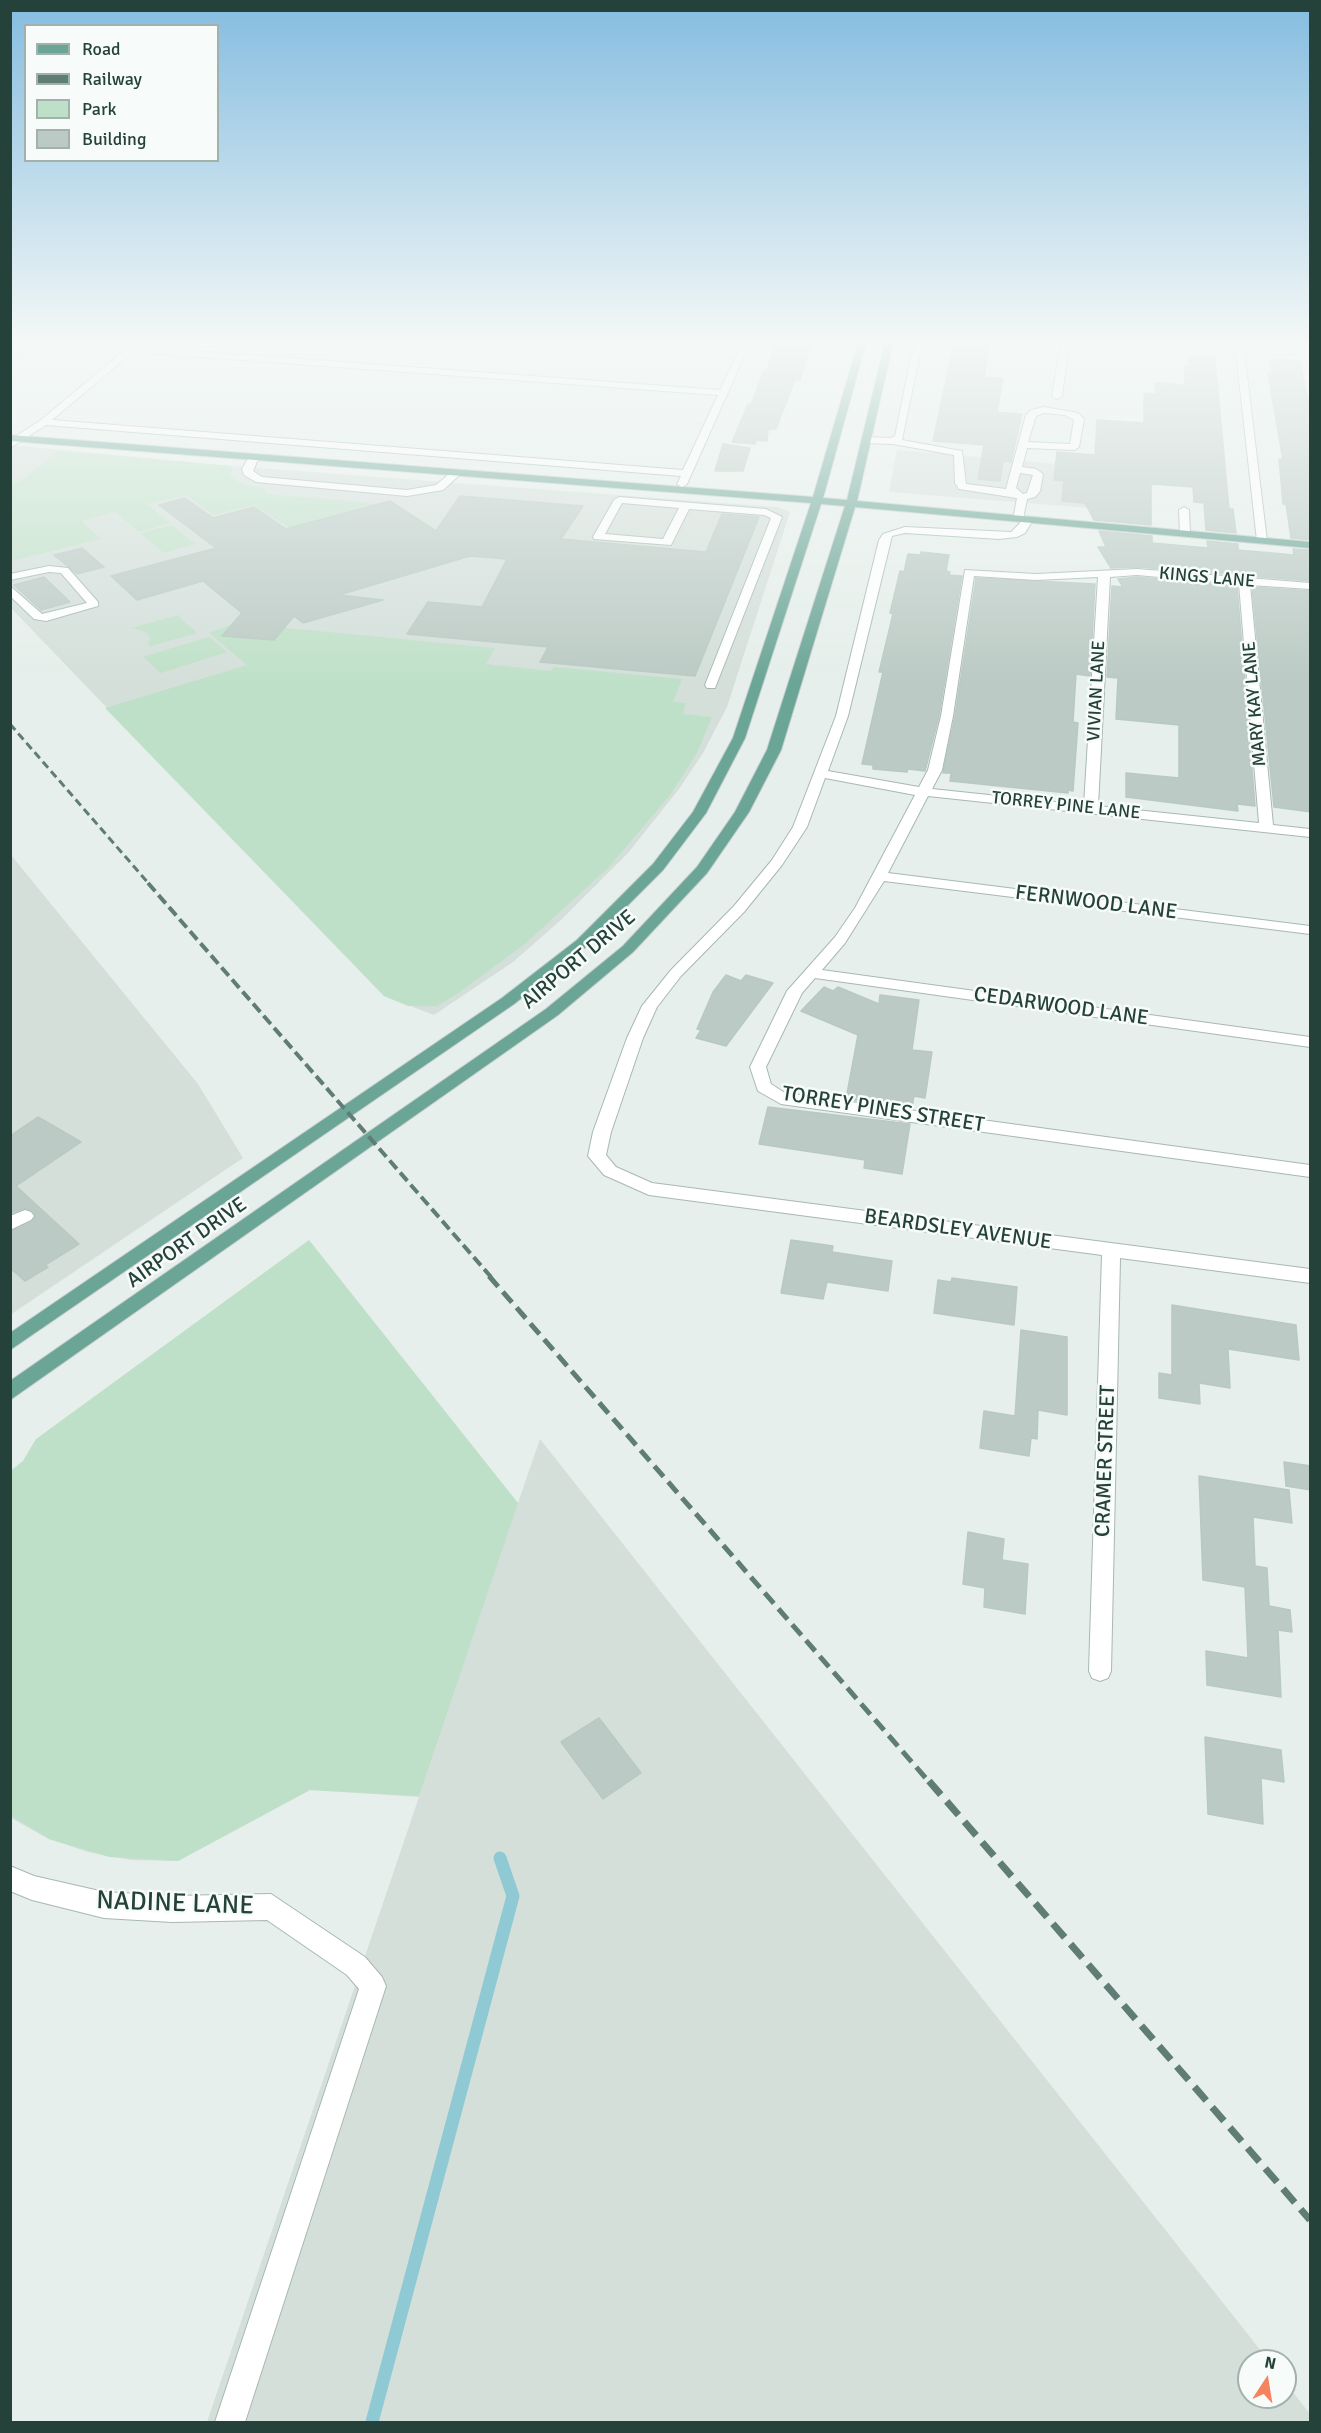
<!DOCTYPE html>
<style>
body{margin:0}
#map{position:relative;width:1321px;height:2433px;overflow:hidden;background:#e6efeb;font-family:Signika,sans-serif}
canvas{display:block}
.frame{position:absolute;inset:0;border:12px solid #24423a;pointer-events:none}
.legend{position:absolute;left:24px;top:24px;width:195px;height:138px;box-sizing:border-box;background:#f7fbf9;border:2px solid #a3b1ad;margin:0;padding:8px 10px;list-style:none;font-size:18px;color:#24423a}
.legend li{display:flex;align-items:center;gap:12px;height:30px}
.legend b{width:30px;border:2px solid #a3b1ad}
.north{position:absolute;left:1237px;top:2349px;width:60px;height:60px;box-sizing:border-box;background:#f7fbf9;border:2px solid #a3b1ad;border-radius:50%;rotate:12deg;font-size:16px;font-weight:700;line-height:24px;text-align:center;color:#24423a}
.north::after{content:'';display:block;margin:auto;width:21px;height:27px;background:#f4845f;clip-path:polygon(50% 0,100% 100%,50% 72%,0 100%)}
</style>
<div id="map">
<canvas width="1321" height="2433"></canvas>
<div class="frame"></div>
<ul class="legend">
<li><b style="height:8px;background:#6aa596"></b>Road</li>
<li><b style="height:8px;background:#5f7d75"></b>Railway</li>
<li><b style="height:16px;background:#bfe0c8"></b>Park</li>
<li><b style="height:16px;background:#bbcac4"></b>Building</li>
</ul>
<div class="north">N</div>
</div>
<script>
const ctx = document.querySelector('canvas').getContext('2d');
ctx.lineJoin = 'round';
function fillPath(path, color) { ctx.fillStyle = color; ctx.fill(path, 'evenodd'); }
const toPath = rows => new Path2D(rows.map(r => 'M' + r).join(''));
function strokePath(path, color, width, dash) { ctx.strokeStyle = color; ctx.lineWidth = width; ctx.lineCap = dash ? 'butt' : 'round'; ctx.setLineDash(dash || []); ctx.stroke(path); }
function drawText(font, color, halo, rows, align = 'center') {
  ctx.font = font + ' Signika,sans-serif'; ctx.lineWidth = 5; ctx.setLineDash([]); ctx.textBaseline = 'middle'; ctx.strokeStyle = halo; ctx.fillStyle = color; for (const [text, x, y, turn = 0] of rows) {
    ctx.save(); ctx.translate(x, y); ctx.rotate((+turn || 0) * Math.PI / 180); ctx.textAlign = isNaN(turn) ? turn : align; if (halo) ctx.strokeText(text, 0, 0); ctx.fillText(text, 0, 0); ctx.restore();
  }
}
fillPath(toPath([
 [11,343,42,343,11,366],
 [10,445,232,466,777,507,790,512,727,707,703,753,679,789,628,853,561,920,513,962,434,1015,384,996,11,608],
 [897,450,1115,469,1114,510,889,492],
 [11,855,198,1084,243,1158,10,1315],
 [36,1439,518,1503,540,1439,1269,2361,1249,2361,1249,2397,1285,2397,1285,2382,1310,2414,1310,2422,207,2422,419,1797,310,1790,178,1861,131,1860,88,1852,49,1839,11,1818,10,1471,23,1461]
]), '#d4dfda');
fillPath(toPath([
 [58,451,232,466,231,476,242,484,263,488,267,494,378,504,290,528,254,505,214,515,186,495,147,504,170,523,139,532,115,512,81,521,101,539,11,561,10,484,21,481],
 [172,525,195,544,164,553,140,533],
 [177,615,197,633,151,646,148,643,151,638,145,632,132,628],
 [235,623,495,648,486,664,551,671,554,667,682,679,673,702,686,703,683,714,712,717,697,753,670,795,609,867,526,943,460,992,437,1006,408,1006,384,996,105,708,247,665,209,633],
 [209,637,227,652,161,673,143,657],
 [309,1240,518,1503,419,1796,310,1790,178,1861,109,1857,49,1839,11,1816,11,1471,23,1461,36,1439]
]), '#bfe0c8');
strokePath(toPath([
 [372,2422,513,1896,500,1858]
]), '#8ec9d4', 13);
const building = toPath([
 [776,343,811,343,800,380,795,380,776,429,768,429,767,441,756,440,755,444,732,442,748,404,751,405,764,370,767,370,776,343],
 [954,343,990,343,984,377,1003,378,997,412,1022,414,1011,462,1003,461,1000,481,978,479,984,445,933,441,954,343],
 [1188,357,1215,358,1229,509,1233,509,1236,533,1206,530,1204,503,1194,502,1193,487,1151,484,1151,525,1094,520,1085,503,1062,501,1064,481,1054,480,1057,452,1095,455,1097,420,1144,423,1144,393,1156,394,1155,383,1185,385,1185,366,1189,367,1188,357],
 [1270,359,1300,361,1311,415,1311,540,1291,538,1286,504,1283,504,1279,459,1283,460,1268,373,1272,374,1270,359],
 [723,444,750,448,743,471,715,471,723,444],
 [460,496,583,506,561,539,706,552,722,514,759,517,695,676,540,662,548,647,407,634,428,602,482,607,507,559,470,556,339,595,383,600,303,623,294,616,274,640,222,636,242,613,203,581,137,600,111,576,216,548,159,505,185,498,213,518,254,507,286,529,390,501,436,531,460,496],
 [1099,531,1152,536,1152,543,1208,548,1207,541,1238,544,1238,550,1294,555,1293,549,1311,550,1311,581,1137,567,1111,568,1098,547,1106,547,1099,531],
 [82,548,104,567,77,574,54,555,82,548],
 [921,552,949,555,946,571,950,572,949,575,962,576,939,716,925,771,908,769,907,772,873,769,873,765,862,764,883,672,879,672,893,614,890,613,900,571,904,572,908,554,921,555,921,552],
 [44,577,70,602,41,610,14,585,44,577],
 [1137,577,1237,586,1255,806,1237,804,1238,811,1126,797,1126,773,1179,778,1179,725,1116,719,1118,678,1107,677,1112,586,1123,587,1118,579,1137,577],
 [976,578,1095,584,1090,676,1076,674,1073,722,1078,723,1073,791,1068,790,1068,793,950,781,951,773,943,773,955,716,976,578],
 [1252,587,1311,591,1311,812,1274,807,1252,587],
 [726,975,741,981,746,975,773,983,726,1046,696,1038,701,1030,697,1029,713,992,726,975],
 [824,987,833,991,838,987,879,1004,880,995,919,1000,912,1050,932,1052,925,1098,914,1096,912,1108,846,1099,858,1035,801,1011,824,987],
 [768,1107,910,1124,902,1174,864,1168,865,1160,759,1144,768,1107],
 [38,1117,81,1142,16,1186,79,1244,45,1265,48,1267,25,1281,10,1268,10,1232,32,1222,36,1216,33,1211,26,1208,10,1213,10,1136,38,1117],
 [791,1240,833,1246,832,1252,892,1261,888,1291,827,1282,823,1299,781,1293,791,1240],
 [952,1278,1017,1287,1014,1325,934,1313,938,1280,951,1282,952,1278],
 [1172,1305,1296,1325,1299,1360,1228,1349,1230,1388,1199,1383,1200,1404,1159,1398,1159,1373,1172,1375,1172,1305],
 [1021,1330,1067,1337,1067,1415,1038,1410,1037,1439,1031,1438,1029,1456,980,1448,984,1411,1015,1416,1021,1330],
 [1284,1462,1311,1466,1311,1490,1286,1486,1284,1462],
 [1199,1476,1289,1490,1292,1523,1253,1517,1255,1566,1267,1568,1269,1606,1290,1610,1292,1632,1278,1630,1281,1697,1207,1685,1206,1651,1248,1658,1245,1587,1203,1580,1199,1476],
 [968,1532,1004,1539,1002,1560,1028,1564,1025,1614,984,1607,985,1588,963,1584,968,1532],
 [599,1718,641,1773,603,1799,561,1742,599,1718],
 [1205,1737,1281,1750,1284,1782,1261,1778,1263,1824,1208,1814,1205,1737]
]);
fillPath(building, '#bbcac4');
strokePath(building, '#b8c9c2', 1.5);
const minor = toPath([
 [133,343,142,343,139,347,720,390,742,343,750,343,687,484,682,487,677,484,681,476,46,425,10,448,10,440,41,420,133,343],
 [133,352,718,395,683,470,52,420,133,352],
 [914,343,922,343,902,440,962,451,966,484,1006,489,1026,415,1031,410,1044,407,1078,413,1084,419,1079,447,1074,450,1027,448,1022,467,1036,469,1043,474,1040,491,1035,497,1027,499,1023,519,1028,517,1033,520,1025,533,1017,537,999,539,905,533,892,536,848,716,828,771,919,787,928,770,941,716,965,570,1036,574,1137,569,1310,583,1310,589,1250,585,1273,825,1310,829,1310,837,928,796,888,873,1310,926,1310,934,884,881,845,943,822,970,1310,1037,1310,1047,815,978,802,993,766,1067,771,1084,785,1093,1310,1165,1310,1177,781,1104,758,1091,750,1067,787,991,835,937,855,908,915,795,825,778,807,827,782,865,744,912,681,976,657,1007,643,1038,611,1132,606,1155,616,1167,652,1183,1310,1269,1310,1283,1120,1258,1111,1671,1108,1678,1100,1681,1092,1678,1089,1671,1102,1255,649,1195,604,1175,588,1156,593,1132,627,1038,642,1006,671,970,734,906,772,860,793,827,836,716,879,540,883,534,905,527,1011,532,1021,522,1013,520,1017,498,959,489,955,483,954,455,893,444,866,443,861,440,866,437,891,438,895,436,914,343],
 [1044,413,1065,415,1074,420,1070,444,1028,442,1036,416,1044,413],
 [1020,473,1033,475,1027,493,1023,494,1016,488,1020,473],
 [1137,575,1239,584,1259,823,1098,806,1110,577,1137,575],
 [974,576,1036,580,1098,577,1084,805,932,789,942,770,953,716,974,576],
 [1061,343,1069,343,1062,396,1057,399,1052,396,1061,343],
 [1235,343,1310,350,1310,356,1244,351,1267,541,1262,544,1257,541,1235,343],
 [254,454,259,457,253,471,262,477,407,490,436,485,454,470,463,472,443,490,407,496,256,482,244,475,242,469,250,455,254,454],
 [619,497,766,509,782,517,715,688,707,688,705,685,771,518,764,515,689,509,671,545,594,539,593,537,614,500,619,497],
 [622,503,679,508,663,539,605,534,622,503],
 [1184,507,1189,510,1190,534,1185,537,1180,534,1179,510,1184,507],
 [49,566,68,568,98,602,98,606,46,621,34,619,10,596,10,586,42,614,87,603,61,573,49,572,10,580,10,574,49,566],
 [25,1210,31,1212,34,1216,31,1220,10,1230,10,1216,25,1210],
 [10,1866,34,1876,104,1892,172,1896,271,1894,365,1957,382,1977,386,1986,245,2422,215,2422,359,1989,347,1975,267,1920,172,1922,104,1918,32,1900,10,1891,10,1866]
]);
const major = toPath([
 [858,343,866,343,823,498,847,500,885,343,893,343,857,501,1310,542,1310,548,855,507,781,750,749,812,707,873,633,952,558,1015,10,1400,10,1381,546,1009,623,946,697,867,735,812,767,750,845,506,821,504,745,738,706,813,663,870,587,946,514,1004,10,1350,10,1333,502,998,577,940,653,864,693,812,733,738,811,503,10,441,10,435,813,497,858,343]
]);
strokePath(minor, '#a8b8b2', 2);
strokePath(major, '#c2cac8', 2);
fillPath(minor, '#fff');
fillPath(major, '#6aa596');
strokePath(toPath([
 [10,724,150,885]
]), '#5f7d75', 3, [8, 4.5]);
strokePath(toPath([
 [148,883,491,1277]
]), '#5f7d75', 4, [11, 5]);
strokePath(toPath([
 [489,1276,930,1783]
]), '#5f7d75', 5, [14, 7]);
strokePath(toPath([
 [929,1781,1310,2220]
]), '#5f7d75', 7, [18, 9]);
const sky = ctx.createLinearGradient(0, 0, 0, 684);
sky.addColorStop(0, '#84bce0');
sky.addColorStop(0.5, '#f4f8f6');
sky.addColorStop(1, '#f4f8f600');
ctx.fillStyle = sky;
ctx.fillRect(0, 0, 1321, 684);
drawText('18px', '#24423a', '#f7fbf9', [
 ["KINGS LANE",1207,578,5],
 ["VIVIAN LANE",1097,691,-87],
 ["MARY KAY LANE",1255,704,-95],
 ["TORREY PINE LANE",1066,806,6]
]);
drawText('21px', '#24423a', '#f7fbf9', [
 ["FERNWOOD LANE",1096,903,7],
 ["AIRPORT DRIVE",579,960,-40],
 ["CEDARWOOD LANE",1061,1007,8],
 ["TORREY PINES STREET",883,1110,9],
 ["BEARDSLEY AVENUE",958,1230,8],
 ["AIRPORT DRIVE",187,1243,-35],
 ["CRAMER STREET",1106,1461,-88]
]);
drawText('26px', '#24423a', '#f7fbf9', [
 ["NADINE LANE",175,1904,2]
]);
</script>
